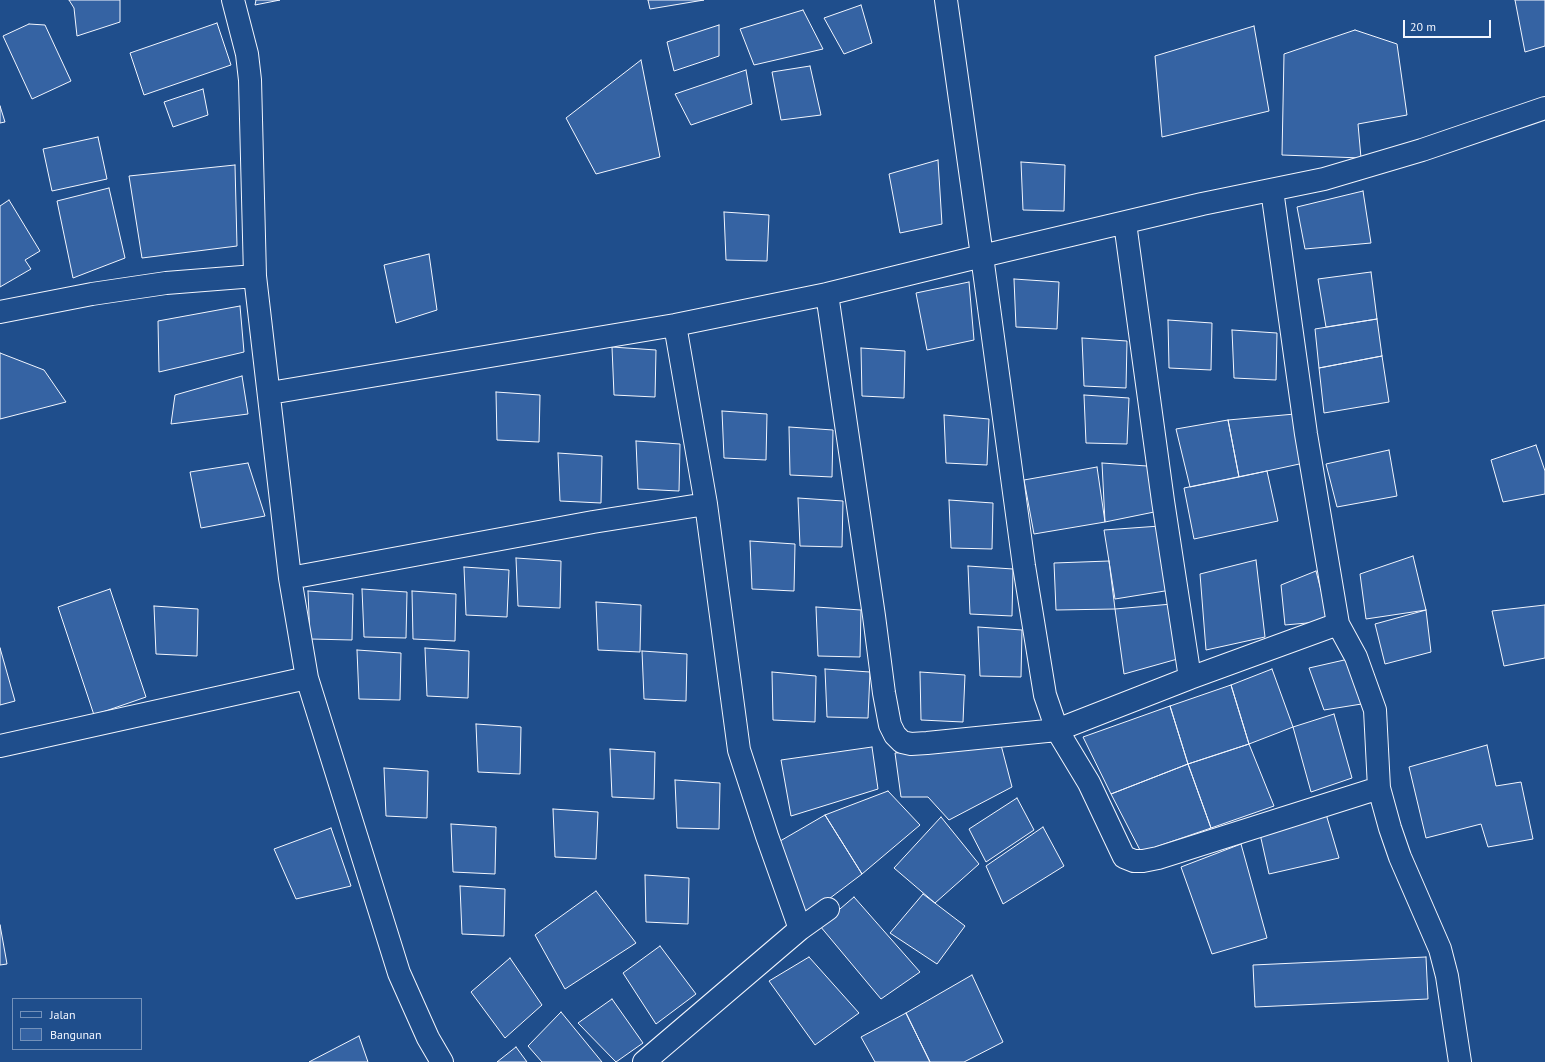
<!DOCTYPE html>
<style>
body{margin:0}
#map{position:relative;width:1545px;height:1062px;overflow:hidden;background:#1f4e8c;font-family:"PT Sans",sans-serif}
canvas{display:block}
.legend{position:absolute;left:12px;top:998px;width:130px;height:52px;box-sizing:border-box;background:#1f4e8c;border:1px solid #7391ba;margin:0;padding:5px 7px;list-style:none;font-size:12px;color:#f2f6ff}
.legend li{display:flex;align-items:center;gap:8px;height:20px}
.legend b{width:20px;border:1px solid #7391ba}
.scale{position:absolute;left:1403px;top:20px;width:88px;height:18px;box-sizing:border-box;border:2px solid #f2f6ff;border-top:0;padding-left:5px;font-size:12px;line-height:14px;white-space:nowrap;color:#f2f6ff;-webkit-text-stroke:3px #1f4e8c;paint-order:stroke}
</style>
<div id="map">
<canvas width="1545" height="1062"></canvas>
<ul class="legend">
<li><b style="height:5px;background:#1f4e8c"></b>Jalan</li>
<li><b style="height:11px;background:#3563a3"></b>Bangunan</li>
</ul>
<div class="scale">20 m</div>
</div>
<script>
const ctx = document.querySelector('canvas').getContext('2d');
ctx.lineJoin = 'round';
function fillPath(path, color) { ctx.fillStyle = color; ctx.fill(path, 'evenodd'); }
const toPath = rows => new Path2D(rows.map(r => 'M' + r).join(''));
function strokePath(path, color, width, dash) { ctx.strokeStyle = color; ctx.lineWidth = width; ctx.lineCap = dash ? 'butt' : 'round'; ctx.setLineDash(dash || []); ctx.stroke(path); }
const building = toPath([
 [69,0,120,0,120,22,77,36,74,8,69,0],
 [256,0,280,0,255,5,256,0],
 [648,0,704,0,650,9,648,0],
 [1515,0,1545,0,1545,46,1525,52,1515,0],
 [861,5,872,43,844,54,824,18,861,5],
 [803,10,823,49,754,65,740,29,803,10],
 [217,23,231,65,144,95,130,53,217,23],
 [29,24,45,25,71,81,32,99,3,36,29,24],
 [719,25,719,56,674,71,667,42,719,25],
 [1254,26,1269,111,1162,137,1155,56,1254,26],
 [1355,30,1397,44,1407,115,1358,124,1361,158,1282,155,1284,54,1355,30],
 [641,60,660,157,596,174,566,118,641,60],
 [810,66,821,115,781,120,772,72,810,66],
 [746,70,752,104,691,125,675,94,746,70],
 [203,89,208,115,173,127,164,102,203,89],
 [0,106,5,122,0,123,0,106],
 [98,137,107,179,52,191,43,149,98,137],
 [938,160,942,224,900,233,889,174,938,160],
 [1021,162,1065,165,1064,211,1023,210,1021,162],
 [235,165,237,246,142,258,129,176,235,165],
 [109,188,125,258,73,278,57,201,109,188],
 [1363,191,1371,243,1305,249,1297,207,1363,191],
 [9,200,40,251,25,260,31,269,0,287,0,206,9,200],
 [724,212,769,215,767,261,726,260,724,212],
 [429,254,437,310,396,323,384,265,429,254],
 [1371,272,1377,319,1326,327,1318,279,1371,272],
 [1014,279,1059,282,1057,329,1016,327,1014,279],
 [969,282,974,340,927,350,916,293,969,282],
 [240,306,244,352,159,372,158,321,240,306],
 [1377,319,1382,356,1319,368,1315,329,1377,319],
 [1168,320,1212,323,1211,370,1169,368,1168,320],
 [1232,330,1277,333,1276,380,1234,378,1232,330],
 [1082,338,1127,341,1126,388,1084,386,1082,338],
 [612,347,656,350,655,397,614,395,612,347],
 [861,348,905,351,904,398,862,396,861,348],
 [0,353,44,370,66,402,0,419,0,353],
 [1382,356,1389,402,1324,413,1319,368,1382,356],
 [242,376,248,414,171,424,175,395,242,376],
 [496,392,540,395,539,442,497,440,496,392],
 [1084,395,1129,398,1127,444,1086,443,1084,395],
 [722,411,767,414,766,460,724,458,722,411],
 [1295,414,1304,463,1239,477,1228,420,1295,414],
 [944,415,989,419,987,465,946,463,944,415],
 [1228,420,1239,477,1190,487,1176,429,1228,420],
 [789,427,833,430,832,477,790,475,789,427],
 [636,441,680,444,679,491,638,489,636,441],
 [1536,445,1545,471,1545,494,1503,502,1491,460,1536,445],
 [1389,450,1397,496,1337,507,1326,464,1389,450],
 [558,453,602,456,601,503,560,501,558,453],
 [248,463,265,516,201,528,190,472,248,463],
 [1102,463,1147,466,1159,511,1105,522,1102,463],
 [1097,467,1105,522,1034,534,1024,480,1097,467],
 [1267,471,1278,521,1194,539,1184,488,1267,471],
 [798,498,843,501,842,547,800,546,798,498],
 [949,500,993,503,992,549,951,548,949,500],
 [1160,526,1171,590,1115,599,1104,530,1160,526],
 [750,541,795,544,794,591,752,589,750,541],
 [1413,556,1426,610,1366,619,1360,574,1413,556],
 [516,558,561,561,560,608,518,606,516,558],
 [1256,560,1265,637,1206,650,1200,574,1256,560],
 [1109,561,1115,609,1056,610,1054,563,1109,561],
 [968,566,1013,569,1012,616,970,614,968,566],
 [464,567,509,570,507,617,466,615,464,567],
 [1316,571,1329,621,1285,625,1281,585,1316,571],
 [110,589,146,697,94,715,58,607,110,589],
 [362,589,407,592,406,638,364,637,362,589],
 [308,591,353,594,352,640,310,639,308,591],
 [412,591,456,594,455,641,413,639,412,591],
 [596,602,641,605,640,652,598,650,596,602],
 [1172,604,1181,658,1124,674,1115,609,1172,604],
 [1545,605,1545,658,1504,666,1492,611,1545,605],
 [154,606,198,609,197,656,156,654,154,606],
 [816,607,861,610,860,657,818,656,816,607],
 [1426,610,1431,652,1385,664,1375,624,1426,610],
 [978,627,1022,630,1021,677,980,676,978,627],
 [0,648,15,701,0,705,0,648],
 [425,648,469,651,468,698,427,696,425,648],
 [357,650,401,653,400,700,359,699,357,650],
 [642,651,687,654,686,701,644,699,642,651],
 [1353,658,1368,703,1324,710,1309,668,1353,658],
 [825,669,870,672,868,718,827,717,825,669],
 [1272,669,1293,727,1249,744,1231,685,1272,669],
 [772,672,816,676,815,722,773,720,772,672],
 [920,672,965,675,963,722,921,720,920,672],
 [1231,685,1249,744,1188,764,1170,706,1231,685],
 [1170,706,1188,764,1111,794,1083,737,1170,706],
 [1334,714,1352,778,1311,792,1293,727,1334,714],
 [476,724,521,727,520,774,478,772,476,724],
 [1000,741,1012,787,949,820,928,797,901,797,895,753,1000,741],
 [1249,744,1274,806,1211,828,1188,764,1249,744],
 [1487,745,1496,786,1521,782,1533,839,1488,847,1481,824,1426,838,1409,767,1487,745],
 [872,747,878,789,791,816,781,760,872,747],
 [610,749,655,752,654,799,612,797,610,749],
 [1188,764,1211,828,1141,852,1111,794,1188,764],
 [384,768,428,771,427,818,386,816,384,768],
 [675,780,720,783,719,829,677,828,675,780],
 [888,791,920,825,862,874,825,815,888,791],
 [1017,798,1034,830,986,862,969,829,1017,798],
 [553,809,598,812,596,859,555,857,553,809],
 [1326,814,1339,858,1269,874,1260,834,1326,814],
 [825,815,862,874,805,917,775,844,825,815],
 [941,817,979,864,935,903,894,868,941,817],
 [451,824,496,827,495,874,453,872,451,824],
 [1043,827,1064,866,1003,904,986,866,1043,827],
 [331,828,351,886,296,899,274,849,331,828],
 [1241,844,1267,938,1212,954,1181,867,1241,844],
 [645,875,689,878,688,924,646,922,645,875],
 [460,886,505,889,504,936,462,934,460,886],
 [596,891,636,943,565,989,535,935,596,891],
 [923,894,965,926,937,964,890,933,923,894],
 [854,897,920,972,881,999,820,926,854,897],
 [0,925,7,964,0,965,0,925],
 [660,946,696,994,656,1024,623,973,660,946],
 [809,957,859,1013,815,1045,769,981,809,957],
 [1426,957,1428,999,1255,1007,1253,965,1426,957],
 [510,958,542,1005,505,1038,471,992,510,958],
 [972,975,1003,1042,964,1062,930,1062,906,1013,972,975],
 [612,999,643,1043,616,1062,578,1023,612,999],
 [561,1012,602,1062,542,1062,528,1046,561,1012],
 [906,1013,930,1062,875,1062,861,1037,906,1013],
 [359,1036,368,1062,309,1062,359,1036],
 [516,1047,527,1062,497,1062,516,1047]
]);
fillPath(building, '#3563a3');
strokePath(building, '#f2f6ff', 1);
const minor = toPath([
 [233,0,247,54,250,80,255,276],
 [1272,190,1306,434,1338,624,1356,657,1375,710,1379,788,1390,828,1400,857,1440,949,1447,976,1460,1062],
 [1125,223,1163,501,1190,678],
 [827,294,874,616,884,693,890,725,895,735,902,742,911,744,927,743,1057,730,1190,678,1338,624],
 [0,312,92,294,166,283,255,276,290,578,307,678,399,973,428,1038,442,1062],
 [675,325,706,504,739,750,767,836,800,929],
 [270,393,675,325,827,294,982,256,946,0],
 [290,578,593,522,706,504],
 [0,746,307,678],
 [1379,788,1158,858,1143,861,1134,861,1124,857,1089,783,1057,730,1045,695,1024,566,982,256,1202,204,1324,179,1422,150,1545,108],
 [644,1062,800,929,828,909]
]);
strokePath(minor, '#f2f6ff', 24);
strokePath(minor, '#1f4e8c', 22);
</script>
